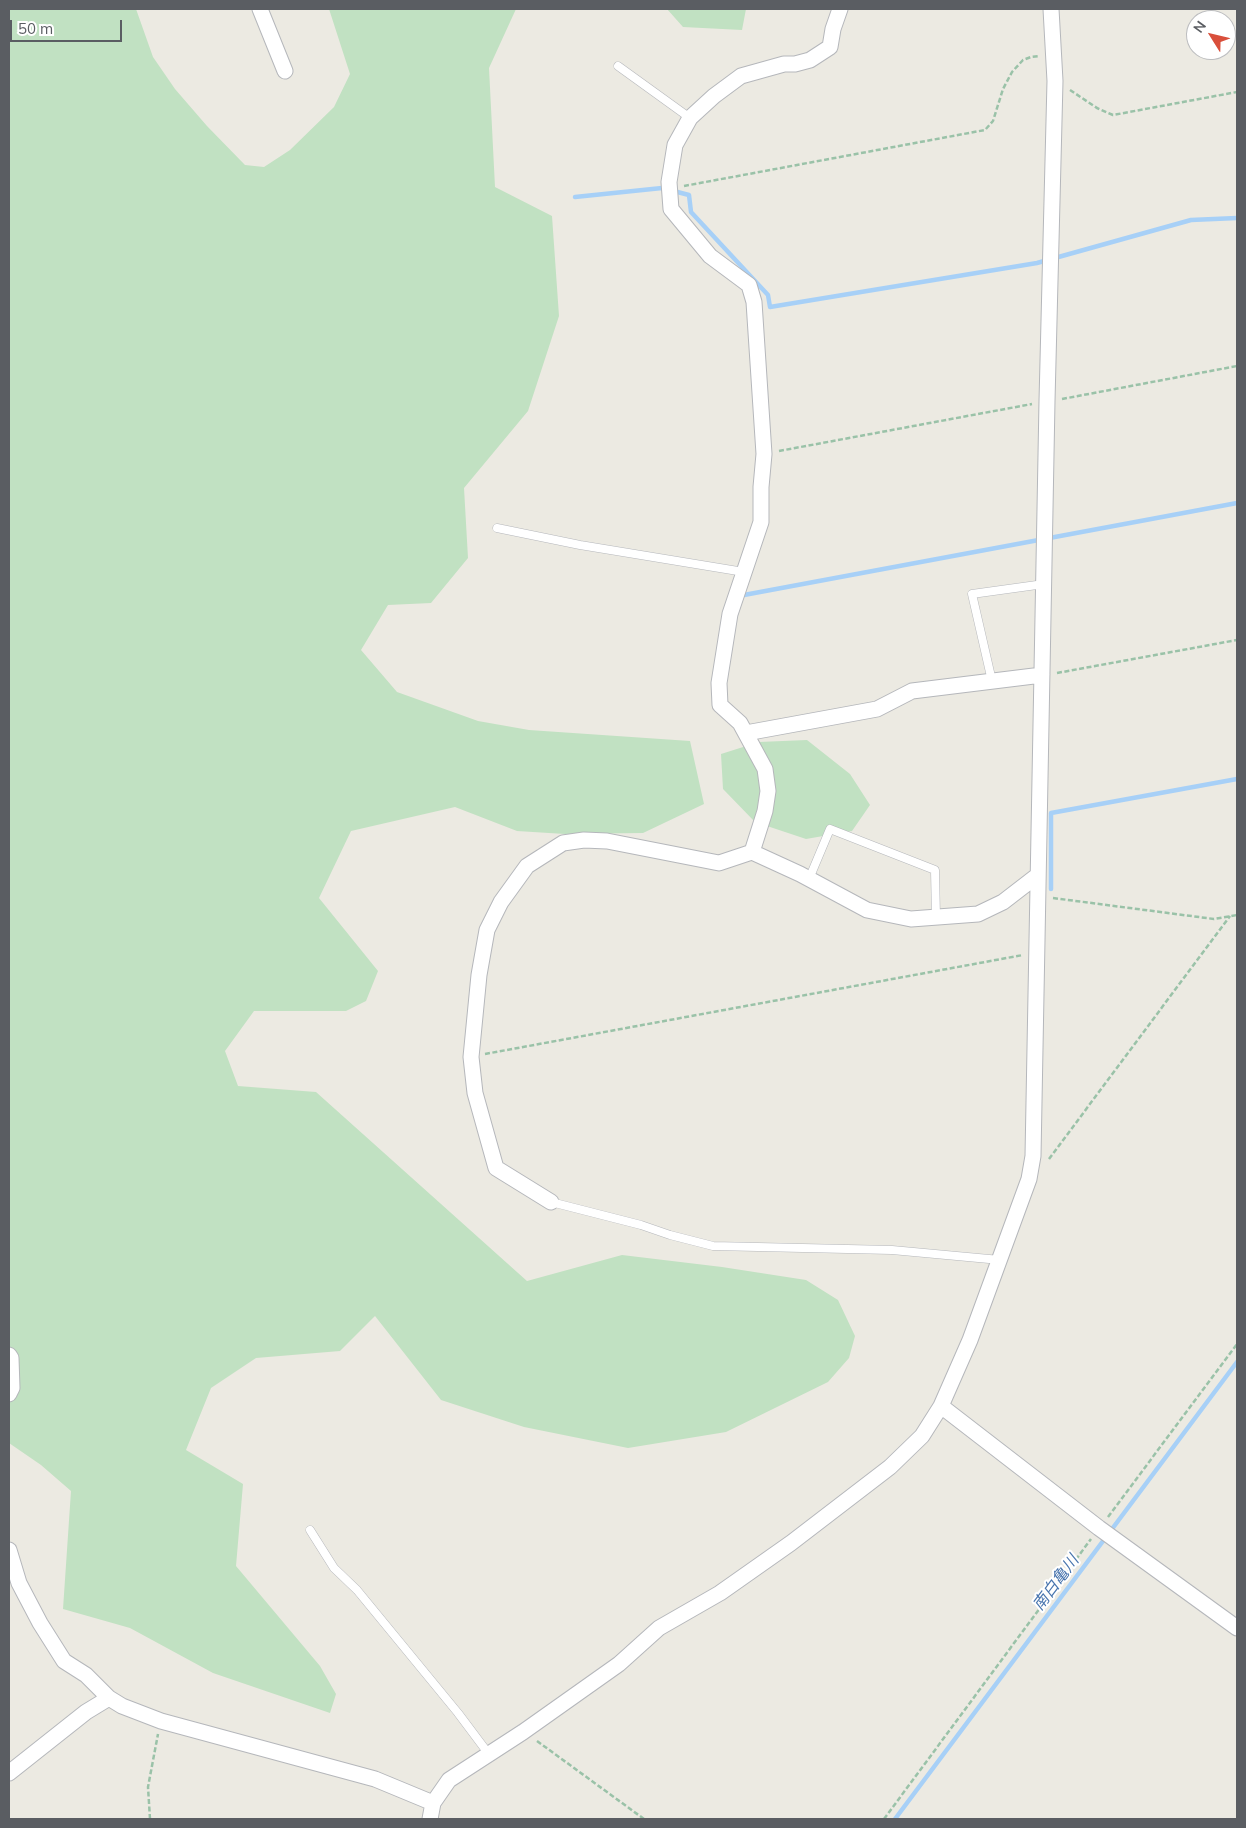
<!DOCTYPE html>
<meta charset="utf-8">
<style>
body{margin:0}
#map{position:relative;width:1246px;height:1828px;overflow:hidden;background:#eceae2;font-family:Mulish,sans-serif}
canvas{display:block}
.frame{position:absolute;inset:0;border:10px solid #5a5d62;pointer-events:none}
.north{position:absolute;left:1186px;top:10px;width:50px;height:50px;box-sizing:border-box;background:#fff;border:1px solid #bdbec0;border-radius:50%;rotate:306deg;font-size:14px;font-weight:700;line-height:20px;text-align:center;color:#5a5d62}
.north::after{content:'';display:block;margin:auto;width:18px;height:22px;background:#d94f3b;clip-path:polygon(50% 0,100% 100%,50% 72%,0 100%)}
.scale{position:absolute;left:10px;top:20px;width:112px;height:22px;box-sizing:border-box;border:2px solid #5a5d62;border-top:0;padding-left:6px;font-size:15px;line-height:18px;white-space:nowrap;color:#5a5d62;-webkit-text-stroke:4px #fff;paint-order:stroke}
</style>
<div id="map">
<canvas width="1246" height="1828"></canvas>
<div class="frame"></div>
<div class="north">N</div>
<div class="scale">50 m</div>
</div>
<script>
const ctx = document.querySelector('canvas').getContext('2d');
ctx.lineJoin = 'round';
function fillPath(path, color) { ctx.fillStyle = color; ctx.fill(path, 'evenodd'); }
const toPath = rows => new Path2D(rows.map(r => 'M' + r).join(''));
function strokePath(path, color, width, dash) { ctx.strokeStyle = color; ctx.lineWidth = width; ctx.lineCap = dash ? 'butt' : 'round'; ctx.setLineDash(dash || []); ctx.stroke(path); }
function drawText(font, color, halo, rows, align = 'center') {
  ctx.font = font + ' Mulish,"Noto Sans JP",sans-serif'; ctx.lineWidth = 4; ctx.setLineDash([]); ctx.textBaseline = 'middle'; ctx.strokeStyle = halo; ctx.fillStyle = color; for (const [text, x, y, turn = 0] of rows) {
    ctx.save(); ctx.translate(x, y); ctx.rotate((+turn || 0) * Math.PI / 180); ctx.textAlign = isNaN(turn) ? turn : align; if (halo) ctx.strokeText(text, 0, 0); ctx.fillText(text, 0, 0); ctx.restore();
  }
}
fillPath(toPath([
 [9,9,136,9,153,57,175,89,207,126,245,165,264,167,290,150,334,107,350,74,329,9,516,9,489,68,495,187,552,216,559,316,528,411,464,488,468,558,431,603,388,605,361,650,397,692,478,721,529,730,690,741,704,804,643,833,565,834,517,831,455,807,351,831,319,898,378,971,366,1001,346,1011,254,1011,225,1051,238,1086,316,1092,527,1281,622,1255,722,1267,806,1280,838,1300,855,1336,849,1358,828,1382,726,1432,628,1448,524,1427,441,1400,375,1316,340,1351,256,1358,211,1388,186,1450,243,1484,236,1566,320,1666,336,1694,330,1713,213,1673,130,1628,63,1609,71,1491,41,1465,9,1443],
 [667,9,746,9,742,30,683,27],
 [807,740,850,774,870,805,852,831,806,839,755,822,723,789,721,754,759,742]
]), '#c1e1c2');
strokePath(toPath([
 [575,197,662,188,689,195,691,212,768,295,770,307,1037,263,1191,220,1237,218],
 [744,595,1237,503],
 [1051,889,1051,813,1237,779],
 [895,1819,1237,1362]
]), '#a7d0f7', 4.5);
const service = toPath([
 [618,66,690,118],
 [497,528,580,545,744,572],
 [992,681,972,594,1044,584],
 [809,879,830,829,935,870,936,918],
 [551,1202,641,1225,670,1235,713,1246,892,1250,1000,1260],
 [310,1530,334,1568,357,1590,458,1713,488,1753]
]);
const minor = toPath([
 [260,9,285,71],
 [746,733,877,709,912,691,1042,675],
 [752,852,765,811,768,791,765,769,740,723,720,705,719,683,730,614,761,522,761,487,764,454,754,302,749,285,710,256,671,209,669,182,675,145,690,118,714,96,741,76,784,64,795,64,810,60,830,47,833,29,840,9],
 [551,1202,496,1168,475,1093,471,1057,479,975,487,930,501,902,527,866,563,843,584,840,607,841,719,863,752,852,800,874,867,910,911,919,978,914,1003,902,1038,875],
 [9,1355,11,1358,12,1388,9,1394],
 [941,1406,1099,1528,1237,1628],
 [9,1550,19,1583,40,1623,64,1661,86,1675,109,1698,122,1706,161,1721,375,1779,433,1803],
 [9,1773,86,1712,109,1698],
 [430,1819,433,1803,449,1780,523,1732,619,1664,659,1628,720,1593,791,1543,890,1467,922,1436,941,1406,970,1340,1029,1179,1033,1156,1047,401,1055,81,1051,9]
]);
strokePath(service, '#b5b7bb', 9);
strokePath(minor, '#b5b7bb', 17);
strokePath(toPath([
 [1070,90,1097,108,1113,115,1237,92],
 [684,186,985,130,993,121,1003,89,1012,72,1023,60,1031,57,1040,56],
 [1062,399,1237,366],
 [779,451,1032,404],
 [1057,673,1237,640],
 [1053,898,1214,919,1237,915],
 [485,1054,1023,955],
 [1049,1159,1230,916],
 [1108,1517,1237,1344],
 [537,1741,644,1819],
 [150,1819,148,1787,158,1734],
 [884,1819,1091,1539]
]), '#9ac2a8', 2.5, [5, 2.5]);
strokePath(service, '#fff', 8);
strokePath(minor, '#fff', 15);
drawText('italic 16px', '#4a76af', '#fff', [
 ["南白亀川",1056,1583,-53]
]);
</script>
